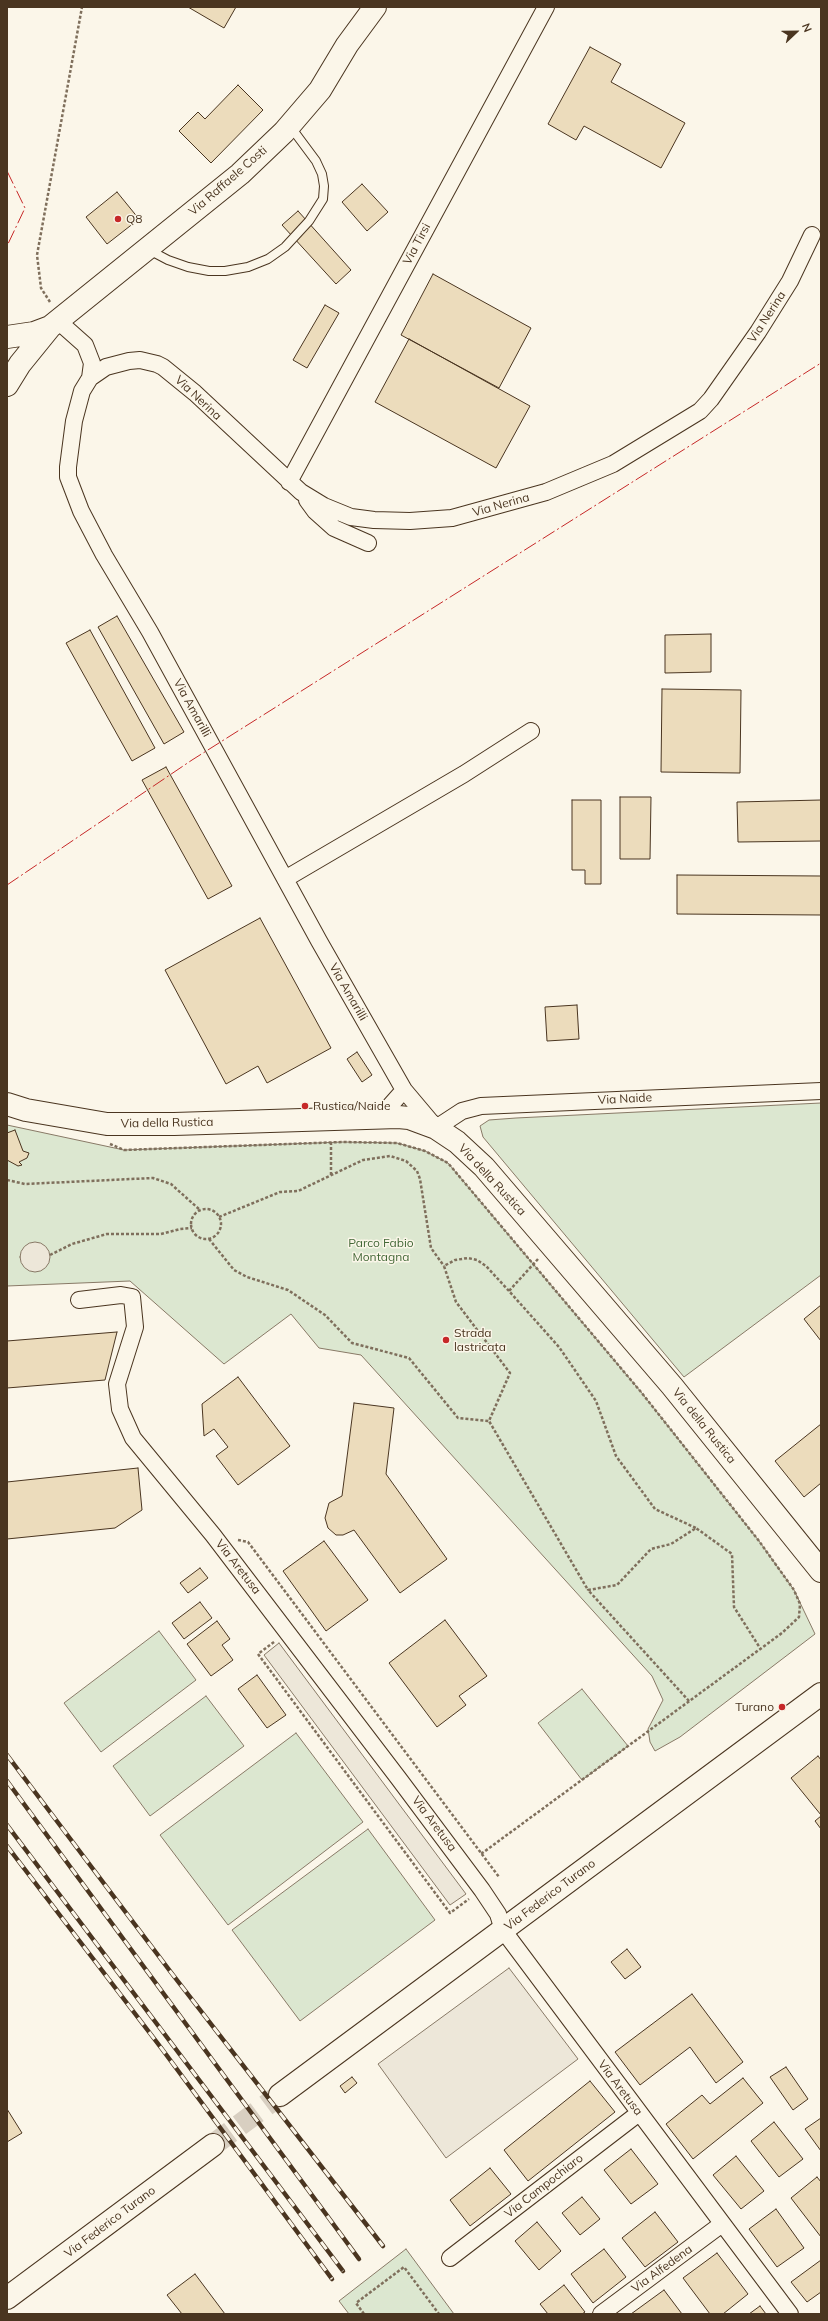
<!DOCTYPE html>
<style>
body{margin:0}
#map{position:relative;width:828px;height:2321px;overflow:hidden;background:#fbf6e9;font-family:Mulish,sans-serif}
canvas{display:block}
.frame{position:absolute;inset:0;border:8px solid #4a3520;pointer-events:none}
.north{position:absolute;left:776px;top:12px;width:40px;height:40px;-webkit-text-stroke:3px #fbf6e9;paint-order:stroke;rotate:68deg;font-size:11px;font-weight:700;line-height:16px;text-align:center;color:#4a3520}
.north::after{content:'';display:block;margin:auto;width:14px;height:18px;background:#4a3520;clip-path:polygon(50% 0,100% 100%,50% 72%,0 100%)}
</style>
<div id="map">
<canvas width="828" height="2321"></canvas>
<div class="frame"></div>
<div class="north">N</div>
</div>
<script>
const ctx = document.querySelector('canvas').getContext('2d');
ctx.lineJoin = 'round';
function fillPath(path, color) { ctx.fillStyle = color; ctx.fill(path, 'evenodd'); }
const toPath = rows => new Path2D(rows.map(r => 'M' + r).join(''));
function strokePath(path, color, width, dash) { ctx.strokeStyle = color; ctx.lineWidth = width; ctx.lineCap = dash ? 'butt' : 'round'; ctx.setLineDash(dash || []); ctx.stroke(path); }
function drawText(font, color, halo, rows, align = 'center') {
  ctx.font = font + ' Mulish,sans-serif'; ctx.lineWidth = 3; ctx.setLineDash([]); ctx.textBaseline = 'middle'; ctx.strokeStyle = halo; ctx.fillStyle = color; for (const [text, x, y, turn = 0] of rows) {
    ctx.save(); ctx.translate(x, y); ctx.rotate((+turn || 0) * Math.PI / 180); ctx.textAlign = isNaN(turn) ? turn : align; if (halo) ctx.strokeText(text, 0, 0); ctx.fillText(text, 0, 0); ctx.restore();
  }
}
const green = toPath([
 [821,1103,821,1275,684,1377,483,1137,480,1126,489,1120,516,1118,821,1103],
 [7,1125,124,1150,343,1142,397,1143,425,1151,448,1163,641,1392,759,1541,794,1590,815,1634,680,1737,655,1751,650,1742,648,1729,663,1700,652,1676,361,1355,319,1348,291,1314,224,1364,130,1281,7,1286,7,1125],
 [159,1631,196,1680,101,1752,64,1703,159,1631],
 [582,1689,628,1746,582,1780,538,1723,582,1689],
 [206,1696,244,1746,150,1816,113,1766,206,1696],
 [296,1733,363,1822,228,1925,160,1835,296,1733],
 [368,1829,435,1920,300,2021,232,1930,368,1829],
 [406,2249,454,2314,349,2314,339,2301,406,2249]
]);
fillPath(green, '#dce7d0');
strokePath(green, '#887966', 1);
const parking = toPath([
 '20 1257a15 15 0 1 1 30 0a15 15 0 1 1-30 0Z',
 [279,1643,466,1894,450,1905,264,1655,279,1643],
 [509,1968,578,2059,446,2158,378,2064,509,1968]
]);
fillPath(parking, '#ede7d9');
strokePath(parking, '#887966', 1);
const building = toPath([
 [188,7,236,7,224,28,188,7],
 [590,47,621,64,611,82,685,123,661,168,584,126,576,140,548,124,590,47],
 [238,85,263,110,211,163,179,131,198,112,205,119,238,85],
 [362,184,388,212,367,231,342,202,362,184],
 [117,192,139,219,107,244,86,217,117,192],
 [298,211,351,270,336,284,282,225,298,211],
 [433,274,531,328,499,388,401,335,433,274],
 [325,305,339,313,307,368,293,360,325,305],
 [409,339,530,406,496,468,375,402,409,339],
 [117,616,184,732,164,744,98,627,117,616],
 [90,630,155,748,132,761,66,643,90,630],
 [711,634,711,672,665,673,665,635,711,634],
 [662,689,741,690,740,773,661,772,662,689],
 [166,767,232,886,208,899,142,780,166,767],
 [620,797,651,797,650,859,620,859,620,797],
 [572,800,601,800,601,884,585,884,585,870,572,870,572,800],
 [821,800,821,841,738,842,737,802,821,800],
 [677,875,821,876,821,915,677,914,677,875],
 [260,918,331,1048,267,1083,258,1066,226,1084,165,970,260,918],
 [577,1005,579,1039,547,1041,545,1007,577,1005],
 [357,1052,372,1075,362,1082,347,1059,357,1052],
 [15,1130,23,1151,29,1153,27,1158,19,1162,22,1165,18,1166,7,1160,7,1133,15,1130],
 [821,1305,821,1341,804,1319,821,1305],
 [117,1332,105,1380,7,1388,7,1341,117,1332],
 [238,1377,290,1446,238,1485,216,1456,228,1447,214,1429,204,1436,202,1404,238,1377],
 [354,1403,394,1408,386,1474,447,1559,400,1593,354,1530,343,1535,336,1535,328,1528,325,1518,329,1503,342,1496,354,1403],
 [821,1424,821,1483,804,1497,775,1461,821,1424],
 [138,1468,142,1510,115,1528,7,1539,7,1482,138,1468],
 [324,1541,368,1600,326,1631,283,1571,324,1541],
 [200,1568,208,1578,188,1593,180,1583,200,1568],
 [200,1602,212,1618,184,1639,172,1623,200,1602],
 [445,1620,487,1676,459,1696,466,1705,437,1727,389,1663,445,1620],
 [217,1621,230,1639,222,1645,233,1660,211,1676,187,1644,217,1621],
 [257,1675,286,1715,267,1728,238,1689,257,1675],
 [818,1756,821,1760,821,1815,791,1778,818,1756],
 [821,1816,821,1829,815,1821,821,1816],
 [627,1949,641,1967,625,1979,611,1962,627,1949],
 [692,1994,743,2062,716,2083,690,2047,640,2085,615,2052,692,1994],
 [786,2067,808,2099,793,2110,770,2077,786,2067],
 [352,2077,357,2083,345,2093,340,2086,352,2077],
 [743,2078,763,2103,693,2159,666,2124,702,2095,710,2104,743,2078],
 [590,2081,615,2112,528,2181,504,2150,590,2081],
 [7,2109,22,2133,7,2142,7,2109],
 [821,2118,821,2151,805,2129,821,2118],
 [774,2122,803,2159,779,2177,751,2141,774,2122],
 [631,2149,658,2184,631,2204,604,2170,631,2149],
 [736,2156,764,2191,741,2209,713,2175,736,2156],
 [490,2168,511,2194,470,2226,450,2200,490,2168],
 [817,2177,821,2182,821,2237,791,2198,817,2177],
 [582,2197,600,2219,580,2235,562,2213,582,2197],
 [776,2209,804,2248,777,2267,749,2229,776,2209],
 [655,2212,678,2242,645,2267,622,2238,655,2212],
 [537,2222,561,2251,539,2270,515,2241,537,2222],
 [604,2249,626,2277,593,2303,571,2274,604,2249],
 [717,2253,748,2294,723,2314,710,2314,683,2278,717,2253],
 [821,2260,821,2292,807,2302,791,2282,821,2260],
 [195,2274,225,2314,182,2314,167,2295,195,2274],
 [564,2285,585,2312,582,2314,548,2314,540,2304,564,2285],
 [664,2290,682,2314,631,2314,664,2290],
 [760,2306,766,2314,749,2314,760,2306]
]);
fillPath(building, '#ecdcbc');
strokePath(building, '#4a3520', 1);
strokePath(toPath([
 [213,2145,280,2095]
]), '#d8cfc1', 22, [22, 11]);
const lane = toPath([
 [149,250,168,260,188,267,209,271,225,271,248,267,268,259,285,247,309,221,323,199,324,186,322,174,316,161,290,126]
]);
const street = toPath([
 [58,321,85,345,92,363,90,378,82,391,74,421,68,467,68,477,81,511,104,555,150,632,319,941,404,1090],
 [90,378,106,367,129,361,140,360,157,364,163,367,195,393,301,492,324,506,351,517,374,520,410,521,452,518,546,492,613,464,700,411,711,399,758,332,790,281,812,235],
 [289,482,546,7],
 [307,500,315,511,334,528,368,543],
 [285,879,464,774,531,731],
 [380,1117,404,1090,436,1128,462,1111,481,1106,821,1091],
 [79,1300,121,1295,132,1297,135,1327,117,1384,120,1409,133,1438,213,1535,399,1779,482,1890,498,1914,503,1930,790,2314],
 [450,2258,639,2113],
 [601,2314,722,2224]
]);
const secondary = toPath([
 [7,337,34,333,50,327],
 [7,385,20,364,50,327,240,174,284,132,320,90,347,45,375,7],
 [7,1104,26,1110,107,1124,174,1124,398,1117,409,1118,436,1128,457,1142,484,1167,672,1386,821,1571],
 [280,2095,821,1694],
 [7,2298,213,2145]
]);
strokePath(lane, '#4a3520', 10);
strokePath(street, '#4a3520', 18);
strokePath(secondary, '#4a3520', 24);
strokePath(toPath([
 [50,302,41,288,37,255,82,7],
 [331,1142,331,1175],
 [110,1144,124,1150,343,1142,397,1143,425,1151,448,1163,641,1392,759,1541,794,1590,800,1604,799,1617,782,1633,481,1854],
 [7,1180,25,1184,153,1178,171,1184,200,1210],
 '191 1224a15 15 0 1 1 30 0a15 15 0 1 1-30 0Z',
 [219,1217,280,1192,298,1191,363,1160,390,1156,406,1161,417,1171,420,1179,431,1248,444,1266],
 [209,1239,234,1270,247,1277,288,1290,325,1315,352,1343,409,1358,458,1418,489,1421],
 [50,1255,72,1244,107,1234,161,1234,180,1229,192,1228],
 [538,1259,509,1291,559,1347,596,1401,616,1456,655,1509,696,1528],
 [509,1291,486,1266,477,1260,468,1258,455,1260,444,1266,456,1302,510,1373,489,1421,588,1590],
 [238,1540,248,1542,499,1877],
 [274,1642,258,1654,450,1913,469,1899],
 [689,1701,588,1590,617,1585,651,1549,671,1544,696,1528,732,1554,734,1607,760,1648],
 [364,2314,356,2303,404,2267,439,2314]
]), '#7f6f5c', 2.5, [3, 2]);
strokePath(lane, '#fbf6e9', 8);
strokePath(street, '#fbf6e9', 16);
strokePath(secondary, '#fbf6e9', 22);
const rail = toPath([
 [7,1755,173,1975,383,2246],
 [7,1781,359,2259],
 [7,1825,343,2271],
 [7,1846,162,2049,332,2279]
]);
strokePath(rail, '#4a3520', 4.5);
strokePath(rail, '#fbf6e9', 3, [9]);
strokePath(toPath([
 [7,171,25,208,7,246],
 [7,885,192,760,821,363]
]), '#c62828', 1, [14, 3, 2, 3]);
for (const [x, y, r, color] of [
 [118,219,4,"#c62828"],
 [305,1106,4,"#c62828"],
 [446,1340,4,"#c62828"],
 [782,1707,4,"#c62828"]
]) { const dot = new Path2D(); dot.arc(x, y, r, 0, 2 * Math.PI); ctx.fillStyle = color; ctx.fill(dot); strokePath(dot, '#fbf6e9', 1.5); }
drawText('12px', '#4a3520', '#fbf6e9', [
 ["Via Raffaele Costi",228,181,-41],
 ["Via Tirsi",417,244,-62],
 ["Via Nerina",767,317,-57],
 ["Via Nerina",198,398,43],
 ["Via Nerina",501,505,-16],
 ["Via Amarilli",192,708,61],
 ["Via Amarilli",348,992,60],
 ["Via Naide",625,1099,-3],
 ["Via della Rustica",167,1123,-1],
 ["Via della Rustica",492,1180,47],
 ["Via della Rustica",704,1426,51],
 ["Via Aretusa",238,1567,52],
 ["Via Aretusa",434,1824,53],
 ["Via Federico Turano",550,1895,-37],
 ["Via Aretusa",620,2088,53],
 ["Via Campochiaro",544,2186,-38],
 ["Via Federico Turano",110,2222,-37],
 ["Via Alfedena",662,2269,-36]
]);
drawText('12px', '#4a3520', '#fbf6e9', [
 ["Q8",126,219],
 ["Rustica/Naide",313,1106],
 ["Strada",454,1333],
 ["lastricata",454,1347],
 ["Turano",774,1707,"right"]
], 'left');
drawText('12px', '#436837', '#fbf6e9', [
 ["Parco Fabio",381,1243],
 ["Montagna",381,1257]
]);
</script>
